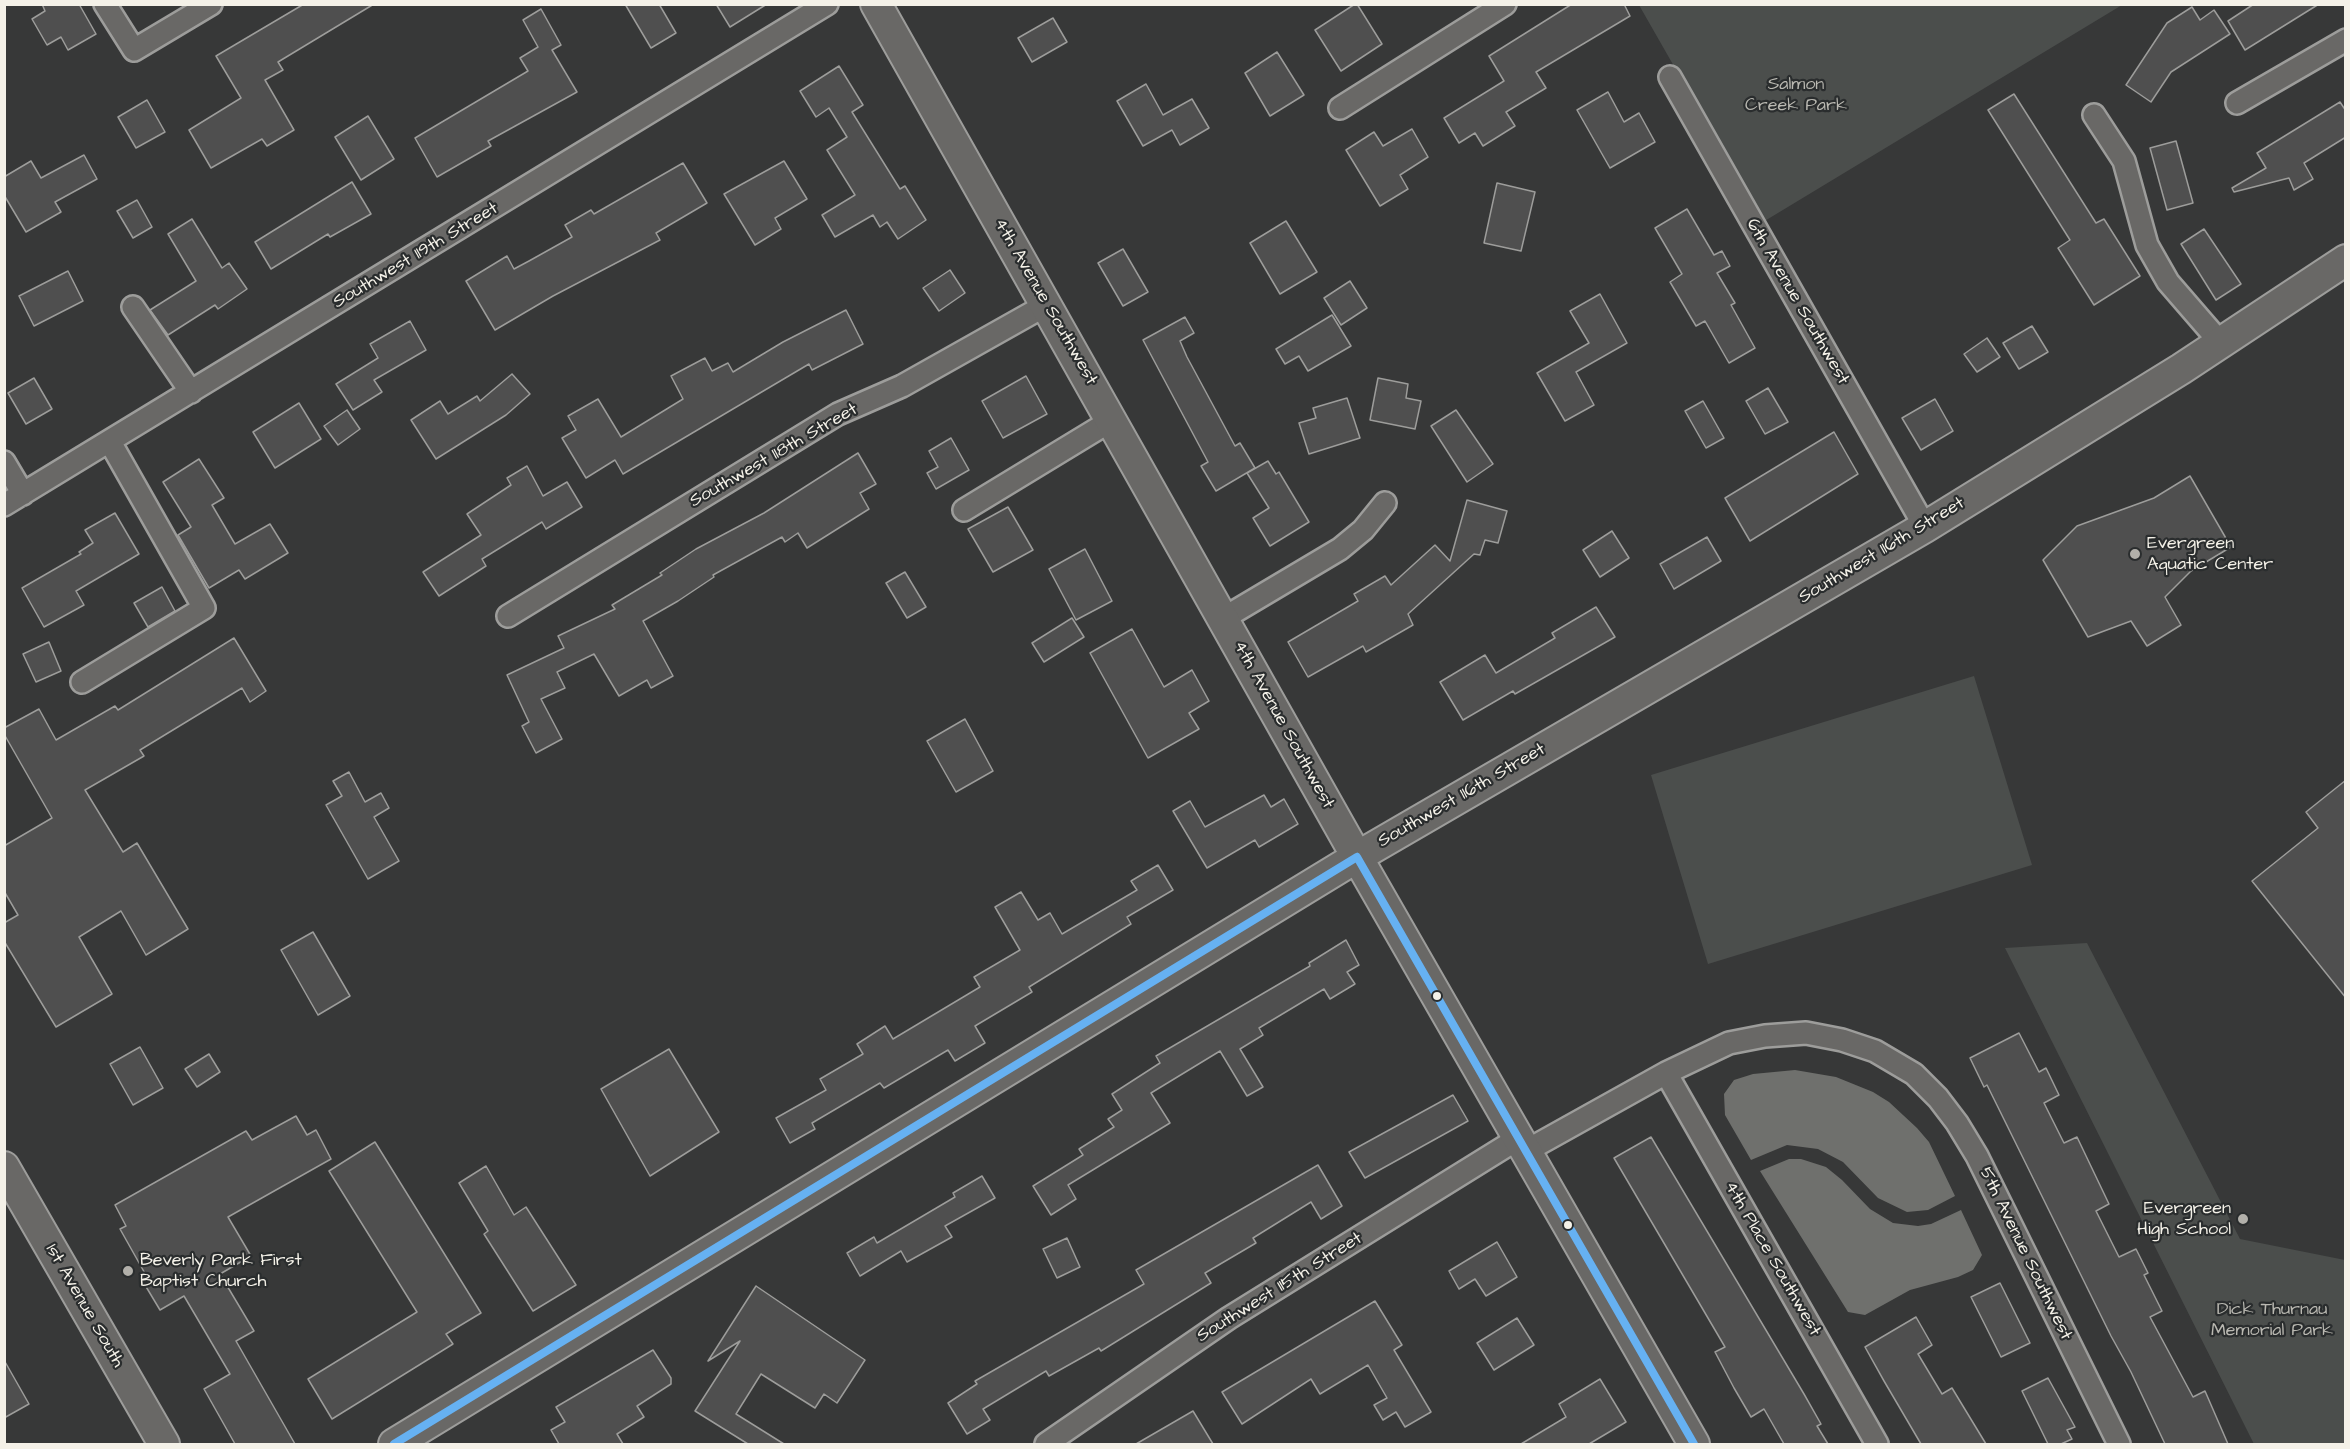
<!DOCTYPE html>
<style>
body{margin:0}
#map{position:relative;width:2350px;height:1449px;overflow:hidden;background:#373838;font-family:"Architects Daughter",sans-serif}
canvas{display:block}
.frame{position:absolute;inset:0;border:6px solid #f4f1e8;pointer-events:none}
</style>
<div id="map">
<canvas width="2350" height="1449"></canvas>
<div class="frame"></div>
</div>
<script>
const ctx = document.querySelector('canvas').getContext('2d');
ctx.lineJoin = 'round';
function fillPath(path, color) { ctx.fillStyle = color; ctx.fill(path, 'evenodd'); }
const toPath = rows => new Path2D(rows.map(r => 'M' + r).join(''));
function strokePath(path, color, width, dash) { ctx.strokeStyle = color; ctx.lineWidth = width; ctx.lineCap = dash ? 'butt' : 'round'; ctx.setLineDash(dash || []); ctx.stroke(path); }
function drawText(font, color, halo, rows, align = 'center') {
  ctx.font = font + ' "Architects Daughter",sans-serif'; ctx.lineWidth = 4.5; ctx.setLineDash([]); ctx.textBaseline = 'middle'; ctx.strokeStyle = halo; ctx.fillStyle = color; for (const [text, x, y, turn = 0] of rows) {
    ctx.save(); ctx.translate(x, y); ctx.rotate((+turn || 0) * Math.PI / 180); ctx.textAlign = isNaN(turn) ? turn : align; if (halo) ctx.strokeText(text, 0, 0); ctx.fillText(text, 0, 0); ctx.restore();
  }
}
fillPath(toPath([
 [1639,5,2122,5,1763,222],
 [1974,676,2032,865,1708,964,1651,775],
 [2087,943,2240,1239,2345,1260,2345,1444,2254,1444,2005,948]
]), '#4b4e4c');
fillPath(toPath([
 [1795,1070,1836,1077,1873,1092,1889,1102,1917,1128,1929,1142,1955,1196,1928,1210,1907,1212,1878,1198,1843,1162,1818,1149,1787,1145,1751,1160,1725,1115,1724,1094,1734,1080,1753,1074],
 [1789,1159,1801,1159,1826,1167,1842,1180,1870,1209,1893,1223,1918,1226,1931,1224,1961,1210,1982,1255,1973,1270,1958,1277,1910,1290,1865,1315,1848,1312,1760,1171]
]), '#6f706d');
const building = toPath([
 [42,4,79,4,96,34,68,50,61,37,47,45,32,19,45,11,42,4],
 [304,4,374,4,278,62,283,70,265,80,294,130,267,146,262,139,211,168,189,130,241,98,216,56,304,4],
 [625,4,659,4,676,33,651,48,625,4],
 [716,4,767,4,730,27,716,4],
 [1355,4,1357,4,1382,44,1341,71,1315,30,1355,4],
 [1572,4,1624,4,1630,16,1536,72,1546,88,1506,112,1515,126,1483,146,1475,133,1459,143,1444,118,1504,81,1489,56,1572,4],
 [2254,4,2319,4,2245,50,2228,21,2254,4],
 [2192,7,2200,20,2214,10,2230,34,2171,72,2151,102,2126,85,2167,23,2192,7],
 [541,9,561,45,552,50,577,92,488,141,491,146,437,177,415,138,528,71,520,58,538,47,523,20,541,9],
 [1053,18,1067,42,1032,62,1018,38,1053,18],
 [1277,52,1304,95,1270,116,1245,73,1277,52],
 [839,66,863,105,852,112,900,189,905,186,926,220,898,239,887,222,880,227,873,215,835,237,822,215,855,195,827,150,847,137,829,108,816,117,800,91,839,66],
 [1146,84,1163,115,1192,99,1209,128,1180,145,1172,130,1143,146,1117,101,1146,84],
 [1608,92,1624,122,1639,113,1655,142,1610,168,1577,110,1608,92],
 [2014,94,2096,223,2104,219,2140,276,2094,305,2058,248,2070,240,1988,110,2014,94],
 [147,100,165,132,136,148,118,117,147,100],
 [2340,102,2346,111,2346,137,2304,163,2313,179,2294,190,2289,178,2234,192,2232,188,2266,168,2257,153,2340,102],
 [368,116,394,159,361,180,335,137,368,116],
 [1412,129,1428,157,1400,175,1408,189,1380,206,1346,150,1374,132,1383,146,1412,129],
 [2176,141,2193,203,2167,210,2150,148,2176,141],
 [84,155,97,179,55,202,61,212,26,232,4,195,4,177,31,161,41,178,84,155],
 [784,161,807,199,775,218,781,229,755,245,724,194,784,161],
 [683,163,707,203,656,233,660,240,553,296,495,330,466,281,507,256,514,269,529,261,572,237,565,225,591,210,594,214,683,163],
 [352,182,371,214,330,237,328,234,271,269,255,242,352,182],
 [1497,183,1535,192,1521,251,1484,243,1497,183],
 [137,200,152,227,133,238,117,211,137,200],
 [1687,209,1714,255,1722,251,1730,266,1717,273,1735,303,1731,305,1755,348,1729,363,1705,321,1696,326,1670,282,1682,274,1655,228,1687,209],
 [192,219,222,268,229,263,247,289,218,309,215,305,168,335,150,310,196,281,168,234,192,219],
 [1286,221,1317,272,1280,294,1250,243,1286,221],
 [2204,229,2241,284,2216,300,2181,244,2204,229],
 [1123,249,1148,292,1123,306,1098,263,1123,249],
 [950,270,965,293,939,311,923,288,950,270],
 [68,271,83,301,34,326,19,296,68,271],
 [1350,281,1367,308,1341,325,1324,298,1350,281],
 [1600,294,1627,343,1576,372,1594,405,1565,421,1537,373,1589,343,1570,311,1600,294],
 [846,310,863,344,812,370,809,364,623,474,615,460,586,478,562,438,576,430,568,416,598,399,621,437,683,399,671,376,705,358,712,371,728,363,733,372,783,342,846,310],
 [1332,315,1351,346,1308,371,1299,356,1285,364,1276,349,1332,315],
 [1185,317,1194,333,1180,341,1187,357,1235,446,1240,443,1255,468,1216,491,1201,466,1208,462,1143,340,1185,317],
 [410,321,426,350,374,380,382,392,353,410,336,384,378,358,370,344,410,321],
 [2032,326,2048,352,2019,369,2003,343,2032,326],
 [1987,338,2000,357,1977,372,1964,354,1987,338],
 [512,374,530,394,506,415,436,459,411,420,440,401,448,414,477,396,480,401,512,374],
 [1026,376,1047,414,1003,438,982,401,1026,376],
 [34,378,52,409,26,424,8,393,34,378],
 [1378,378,1408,384,1406,398,1421,401,1415,429,1370,420,1378,378],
 [1768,388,1788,422,1765,434,1746,401,1768,388],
 [1347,398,1360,438,1309,454,1299,423,1316,418,1313,408,1347,398],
 [1935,399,1953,431,1921,450,1902,418,1935,399],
 [1703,401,1724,438,1706,448,1685,411,1703,401],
 [299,403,321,439,275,468,253,432,299,403],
 [347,410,360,429,338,445,324,426,347,410],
 [1456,410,1493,464,1467,482,1431,426,1456,410],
 [1834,432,1858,474,1750,541,1725,498,1834,432],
 [951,438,969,470,936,489,927,473,938,467,929,451,951,438],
 [858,453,876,484,860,493,869,509,807,548,798,533,785,542,782,537,713,575,714,577,678,601,643,621,673,676,651,688,647,680,619,696,594,654,557,672,565,688,541,699,562,739,536,753,522,726,529,722,507,675,564,648,558,636,615,609,612,605,662,575,660,573,696,549,764,513,858,453],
 [199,459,224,498,212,505,235,544,270,524,288,553,245,579,239,570,209,588,178,535,191,527,163,482,199,459],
 [1268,461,1276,474,1279,472,1309,522,1270,546,1253,518,1269,508,1247,473,1268,461],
 [527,466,543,496,567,482,582,507,546,529,542,522,482,559,486,566,439,596,423,572,481,535,467,514,511,485,507,478,527,466],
 [2190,476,2231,547,2191,571,2165,597,2181,625,2147,646,2131,621,2088,637,2043,560,2077,526,2154,498,2190,476],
 [1467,500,1507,511,1498,543,1485,540,1480,555,1474,554,1408,614,1413,625,1366,652,1363,646,1308,677,1288,642,1358,601,1354,594,1385,576,1391,585,1435,545,1450,561,1467,500],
 [1008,507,1033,550,993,572,968,529,1008,507],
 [115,513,139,554,76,591,84,605,44,627,22,588,81,554,79,552,93,543,85,530,115,513],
 [1612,531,1629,558,1600,577,1583,550,1612,531],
 [1707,537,1721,561,1674,589,1660,564,1707,537],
 [1085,549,1112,601,1076,620,1049,569,1085,549],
 [905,572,926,607,907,618,886,583,905,572],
 [162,587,175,611,148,627,134,603,162,587],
 [1596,607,1615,637,1515,694,1513,691,1463,720,1440,682,1485,655,1496,673,1555,638,1552,633,1596,607],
 [1072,618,1084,637,1044,662,1032,643,1072,618],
 [1132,629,1164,687,1192,670,1209,701,1189,713,1199,729,1148,758,1090,653,1132,629],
 [234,638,266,691,250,702,242,688,140,750,144,756,85,790,123,852,137,843,188,929,146,955,121,911,79,937,112,994,56,1027,4,941,4,923,18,915,4,891,4,846,52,818,4,734,4,728,39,709,56,740,115,706,118,710,234,638],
 [49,642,61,671,36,682,23,654,49,642],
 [965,719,993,771,956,792,927,741,965,719],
 [349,772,365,802,381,793,389,808,374,817,399,861,368,879,326,805,342,796,333,781,349,772],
 [2346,780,2346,998,2252,881,2318,828,2306,812,2346,780],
 [1264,795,1271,807,1284,799,1298,824,1259,847,1255,840,1207,868,1173,811,1190,801,1205,827,1264,795],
 [1158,865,1173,890,1127,917,1131,924,1029,987,1032,992,975,1026,985,1043,955,1061,948,1050,884,1088,880,1083,812,1123,815,1129,790,1143,776,1118,826,1090,820,1079,863,1054,857,1044,885,1026,893,1039,980,987,974,977,1020,950,995,907,1021,892,1038,920,1050,913,1062,934,1137,890,1131,881,1158,865],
 [313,932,350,996,318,1015,281,950,313,932],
 [1346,940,1359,965,1347,972,1355,984,1330,999,1324,989,1259,1028,1263,1035,1240,1049,1263,1087,1247,1096,1220,1051,1151,1093,1170,1123,1068,1185,1076,1199,1051,1215,1033,1186,1083,1155,1079,1149,1114,1127,1108,1119,1122,1110,1112,1094,1160,1063,1156,1056,1310,966,1309,963,1346,940],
 [2019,1033,2039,1072,2046,1068,2059,1095,2044,1103,2064,1143,2077,1137,2109,1204,2096,1211,2119,1257,2136,1249,2148,1273,2144,1275,2162,1311,2150,1317,2193,1397,2205,1391,2228,1444,2165,1444,2131,1372,2111,1336,1987,1085,1984,1087,1970,1058,2019,1033],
 [140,1047,163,1088,133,1105,110,1064,140,1047],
 [669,1049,719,1132,650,1176,601,1089,669,1049],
 [209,1054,220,1072,197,1087,185,1069,209,1054],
 [1453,1095,1468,1121,1365,1178,1349,1152,1453,1095],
 [296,1116,307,1135,316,1130,331,1159,228,1217,251,1256,220,1274,254,1331,236,1341,295,1444,235,1444,204,1389,230,1374,184,1296,160,1310,142,1280,147,1277,120,1229,126,1226,115,1205,246,1131,252,1140,296,1116],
 [1651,1137,1804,1394,1821,1424,1817,1426,1828,1444,1784,1444,1764,1409,1751,1417,1734,1388,1715,1352,1725,1347,1614,1158,1651,1137],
 [375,1142,481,1313,446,1334,453,1344,332,1419,308,1379,417,1312,329,1171,375,1142],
 [1318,1165,1342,1206,1321,1219,1311,1202,1253,1238,1256,1243,1205,1273,1211,1283,1101,1351,1099,1348,1049,1376,1046,1371,983,1409,990,1420,967,1434,948,1403,977,1384,975,1381,1144,1284,1136,1270,1318,1165],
 [486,1166,514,1215,526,1207,576,1285,533,1311,484,1234,488,1231,459,1183,486,1166],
 [982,1176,995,1198,945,1226,952,1237,907,1262,901,1251,860,1276,847,1253,874,1237,877,1243,955,1197,953,1193,982,1176],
 [1067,1238,1080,1267,1057,1278,1043,1249,1067,1238],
 [1497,1242,1517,1277,1486,1296,1475,1279,1459,1289,1449,1271,1497,1242],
 [2000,1283,2030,1343,2001,1357,1971,1297,2000,1283],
 [756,1286,865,1360,837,1403,824,1394,815,1408,761,1374,736,1414,784,1444,748,1444,695,1411,740,1341,708,1361,756,1286],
 [1375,1301,1402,1345,1394,1350,1431,1412,1405,1427,1396,1412,1383,1420,1374,1405,1387,1398,1368,1365,1320,1394,1311,1379,1242,1424,1222,1392,1375,1301],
 [1916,1317,1932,1345,1918,1354,1942,1394,1952,1388,1986,1444,1921,1444,1884,1381,1865,1347,1916,1317],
 [1517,1318,1534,1345,1494,1370,1477,1343,1517,1318],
 [653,1350,671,1378,671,1384,637,1406,644,1417,617,1434,623,1444,559,1444,551,1430,565,1422,556,1407,653,1350],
 [4,1360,29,1404,4,1418,4,1360],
 [2048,1378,2075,1427,2067,1430,2072,1439,2061,1444,2048,1444,2022,1391,2048,1378],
 [1600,1379,1626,1422,1589,1444,1521,1444,1566,1417,1559,1404,1600,1379],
 [1193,1411,1213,1444,1136,1444,1193,1411]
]);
fillPath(building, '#4f4f4f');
strokePath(building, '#9d9d9b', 1.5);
const street = toPath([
 [105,4,134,50,211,4],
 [1670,77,1925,527],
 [2237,103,2346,40],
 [1340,108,1505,4],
 [2094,115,2124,161,2147,245,2168,282,2219,341],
 [133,307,191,392],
 [4,462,23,494],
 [4,505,827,4],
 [964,510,1112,420],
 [508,616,838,414,902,386,1046,305],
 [1224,618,1340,549,1363,530,1385,503],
 [82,682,204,608,110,442],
 [1666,1073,1877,1444],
 [1526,1151,1666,1073,1729,1043,1765,1036,1806,1033,1842,1040,1875,1051,1914,1074,1938,1098,1957,1123,1977,1156,2119,1444],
 [1046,1444,1229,1318,1519,1138]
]);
const secondary = toPath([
 [876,4,1357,857,1694,1444],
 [4,1167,164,1444],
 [394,1444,1357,857,1925,527,2181,369,2346,260]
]);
strokePath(street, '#9d9d9b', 26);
strokePath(secondary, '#9d9d9b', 34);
strokePath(street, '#696866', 21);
strokePath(secondary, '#696866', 30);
strokePath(toPath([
 [1357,857,1694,1444],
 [394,1444,1357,857]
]), '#66b1f2', 8);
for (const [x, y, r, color] of [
 [2135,554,6,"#b2b0aa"],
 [1437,996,5,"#f4f1e8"],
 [2243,1219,6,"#b2b0aa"],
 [1568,1225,5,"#f4f1e8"],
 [128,1271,6,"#b2b0aa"]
]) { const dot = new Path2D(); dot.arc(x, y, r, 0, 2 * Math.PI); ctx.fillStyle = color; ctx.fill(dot); strokePath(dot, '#2a2d2e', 2); }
drawText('18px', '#bab9b2', '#2a2d2e', [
 ["Salmon",1796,85],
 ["Creek Park",1796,106],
 ["Dick Thurnau",2272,1310],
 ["Memorial Park",2272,1331]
]);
drawText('18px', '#f4f1e8', '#2a2d2e', [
 ["Southwest 119th Street",416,256,-31],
 ["4th Avenue Southwest",1045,302,60],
 ["6th Avenue Southwest",1797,302,60],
 ["Southwest 118th Street",774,456,-30],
 ["Southwest 116th Street",1882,551,-31],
 ["4th Avenue Southwest",1283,725,61],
 ["Southwest 116th Street",1462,796,-30],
 ["5th Avenue Southwest",2025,1254,64],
 ["4th Place Southwest",1772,1259,60],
 ["Southwest 115th Street",1280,1288,-32],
 ["1st Avenue South",84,1306,60]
]);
drawText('18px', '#f4f1e8', '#2a2d2e', [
 ["Evergreen",2147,544],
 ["Aquatic Center",2147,565],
 ["Evergreen",2231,1209,"right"],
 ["High School",2231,1230,"right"],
 ["Beverly Park First",140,1261],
 ["Baptist Church",140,1282]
], 'left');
</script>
